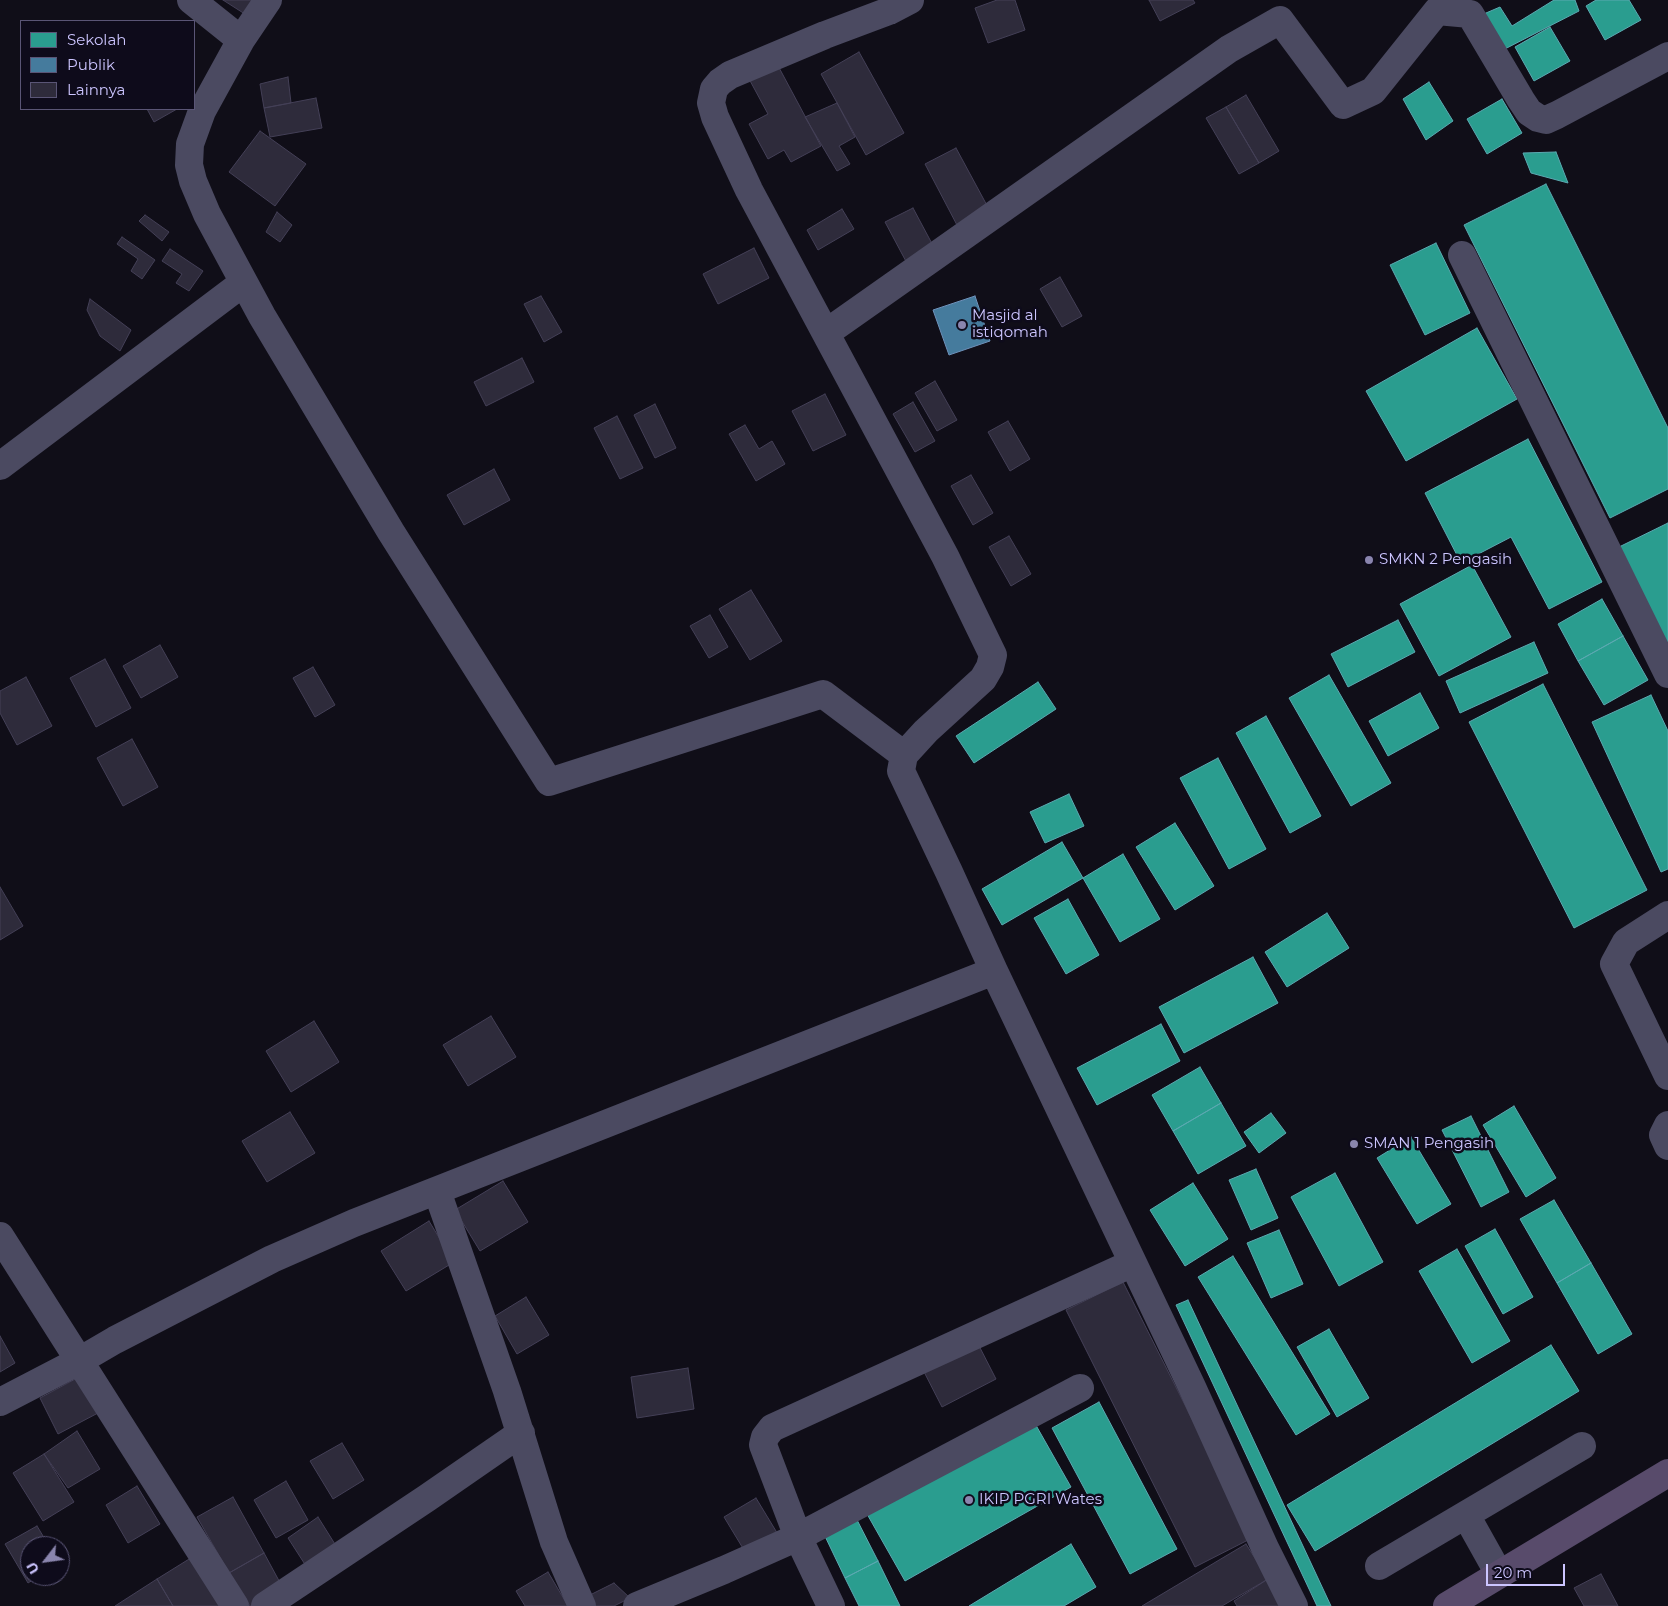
<!DOCTYPE html>
<style>
body{margin:0}
#map{position:relative;width:1668px;height:1606px;overflow:hidden;background:#100e18;font-family:Montserrat,sans-serif}
canvas{display:block}
.legend{position:absolute;left:20px;top:20px;width:175px;height:90px;box-sizing:border-box;background:#0e0b1b;border:1px solid #5a5576;margin:0;padding:6px 9px;list-style:none;font-size:15px;color:#ccc5ff}
.legend li{display:flex;align-items:center;gap:10px;height:25px}
.legend b{width:25px;border:1px solid #5a5576}
.north{position:absolute;left:20px;top:1536px;width:50px;height:50px;box-sizing:border-box;background:#0e0b1b;border:1px solid #5a5576;border-radius:50%;rotate:240deg;font-size:14px;font-weight:700;line-height:20px;text-align:center;color:#ccc5ff}
.north::after{content:'';display:block;margin:auto;width:18px;height:22px;background:#8a85ae;clip-path:polygon(50% 0,100% 100%,50% 72%,0 100%)}
.scale{position:absolute;left:1486px;top:1564px;width:79px;height:22px;box-sizing:border-box;border:2px solid #ccc5ff;border-top:0;padding-left:6px;font-size:15px;line-height:18px;white-space:nowrap;color:#ccc5ff;-webkit-text-stroke:4px #0e0b1b;paint-order:stroke}
</style>
<div id="map">
<canvas width="1668" height="1606"></canvas>
<ul class="legend">
<li><b style="height:14px;background:#2a9d8f"></b>Sekolah</li>
<li><b style="height:14px;background:#457b9d"></b>Publik</li>
<li><b style="height:14px;background:#2e2b3b"></b>Lainnya</li>
</ul>
<div class="north">U</div>
<div class="scale">20 m</div>
</div>
<script>
const ctx = document.querySelector('canvas').getContext('2d');
ctx.lineJoin = 'round';
function fillPath(path, color) { ctx.fillStyle = color; ctx.fill(path, 'evenodd'); }
const toPath = rows => new Path2D(rows.map(r => 'M' + r).join(''));
function strokePath(path, color, width, dash) { ctx.strokeStyle = color; ctx.lineWidth = width; ctx.lineCap = dash ? 'butt' : 'round'; ctx.setLineDash(dash || []); ctx.stroke(path); }
function drawText(font, color, halo, rows, align = 'center') {
  ctx.font = font + ' Montserrat,sans-serif'; ctx.lineWidth = 5; ctx.setLineDash([]); ctx.textBaseline = 'middle'; ctx.strokeStyle = halo; ctx.fillStyle = color; for (const [text, x, y, turn = 0] of rows) {
    ctx.save(); ctx.translate(x, y); ctx.rotate((+turn || 0) * Math.PI / 180); ctx.textAlign = isNaN(turn) ? turn : align; if (halo) ctx.strokeText(text, 0, 0); ctx.fillText(text, 0, 0); ctx.restore();
  }
}
const schools = toPath([
 [1554,0,1575,0,1579,11,1497,53,1479,16,1500,7,1512,26,1554,0],
 [1596,0,1629,0,1641,20,1605,40,1586,6,1596,0],
 [1550,27,1570,61,1534,81,1515,47,1550,27],
 [1429,82,1453,121,1426,140,1403,99,1429,82],
 [1502,99,1522,133,1487,154,1467,119,1502,99],
 [1556,152,1568,183,1531,173,1523,153,1556,152],
 [1546,184,1668,428,1668,489,1610,518,1464,225,1546,184],
 [1436,243,1470,313,1425,335,1390,265,1436,243],
 [1477,328,1517,399,1406,461,1366,391,1477,328],
 [1528,439,1602,582,1549,609,1511,537,1461,563,1425,493,1528,439],
 [1668,523,1668,645,1619,547,1668,523],
 [1472,565,1511,637,1439,676,1400,604,1472,565],
 [1602,599,1623,636,1578,661,1558,624,1602,599],
 [1398,620,1415,652,1348,687,1331,654,1398,620],
 [1623,636,1648,680,1604,705,1578,661,1623,636],
 [1534,642,1548,673,1460,713,1446,681,1534,642],
 [1329,675,1391,783,1351,806,1289,698,1329,675],
 [1038,682,1056,709,974,763,956,736,1038,682],
 [1543,684,1647,890,1574,928,1469,722,1543,684],
 [1420,693,1439,728,1388,756,1369,721,1420,693],
 [1651,695,1668,731,1668,869,1661,872,1592,722,1651,695],
 [1266,716,1321,816,1290,833,1236,733,1266,716],
 [1218,758,1266,849,1229,869,1180,778,1218,758],
 [1069,794,1084,826,1045,843,1030,812,1069,794],
 [1175,823,1214,886,1175,910,1136,847,1175,823],
 [1062,842,1083,878,1002,925,982,889,1062,842],
 [1123,854,1160,919,1120,942,1083,878,1123,854],
 [1068,899,1099,955,1066,974,1034,918,1068,899],
 [1327,913,1349,948,1287,987,1265,952,1327,913],
 [1253,957,1278,1003,1184,1053,1159,1007,1253,957],
 [1161,1024,1180,1061,1097,1105,1077,1068,1161,1024],
 [1200,1067,1221,1103,1173,1131,1152,1095,1200,1067],
 [1221,1103,1246,1146,1198,1174,1173,1131,1221,1103],
 [1514,1106,1556,1178,1526,1197,1483,1125,1514,1106],
 [1271,1113,1286,1133,1259,1153,1244,1132,1271,1113],
 [1471,1116,1509,1192,1481,1207,1442,1130,1471,1116],
 [1411,1137,1451,1204,1417,1224,1377,1158,1411,1137],
 [1256,1169,1278,1218,1251,1230,1229,1180,1256,1169],
 [1335,1173,1383,1262,1339,1286,1291,1197,1335,1173],
 [1193,1183,1228,1239,1185,1266,1150,1210,1193,1183],
 [1554,1200,1591,1263,1557,1283,1520,1219,1554,1200],
 [1495,1229,1533,1297,1503,1314,1465,1246,1495,1229],
 [1279,1230,1303,1284,1271,1298,1247,1243,1279,1230],
 [1457,1249,1510,1341,1472,1363,1419,1271,1457,1249],
 [1233,1256,1330,1414,1296,1435,1198,1277,1233,1256],
 [1591,1263,1632,1334,1598,1354,1557,1283,1591,1263],
 [1188,1300,1331,1606,1317,1606,1176,1305,1188,1300],
 [1329,1329,1369,1398,1337,1417,1297,1347,1329,1329],
 [1551,1345,1579,1391,1315,1551,1287,1505,1551,1345],
 [1099,1402,1177,1549,1130,1574,1052,1428,1099,1402],
 [1033,1420,1071,1487,905,1581,867,1514,1033,1420],
 [854,1514,878,1561,845,1578,822,1530,854,1514],
 [1071,1544,1096,1587,1064,1606,969,1606,1071,1544],
 [878,1561,900,1606,859,1606,845,1578,878,1561]
]);
fillPath(schools, '#2a9d8f');
strokePath(schools, '#5ba9b1', 1);
const public = toPath([
 [975,296,990,341,949,355,933,310,975,296]
]);
fillPath(public, '#457b9d');
strokePath(public, '#6e91ba', 1);
const building = toPath([
 [223,0,259,0,248,16,223,0],
 [997,0,1015,0,1025,30,988,43,975,8,997,0],
 [1149,0,1193,0,1195,3,1160,21,1149,0],
 [859,52,904,133,866,155,821,74,859,52],
 [776,62,821,146,791,162,784,150,768,159,749,124,768,114,748,77,776,62],
 [288,77,291,103,264,108,260,84,288,77],
 [1246,95,1279,151,1259,163,1226,107,1246,95],
 [316,98,322,128,270,137,264,108,316,98],
 [837,103,855,137,839,146,850,164,837,171,805,117,837,103],
 [1226,107,1259,163,1239,174,1206,118,1226,107],
 [147,109,177,109,154,122,147,109],
 [260,131,306,164,275,206,229,172,260,131],
 [956,148,990,211,958,227,925,164,956,148],
 [913,208,937,253,909,267,885,222,913,208],
 [842,209,854,229,818,250,807,230,842,209],
 [277,212,292,225,280,242,266,232,277,212],
 [145,215,169,232,162,241,139,221,145,215],
 [122,237,155,260,142,279,131,271,138,259,117,244,122,237],
 [754,248,769,278,718,304,703,274,754,248],
 [170,249,203,271,189,291,176,283,182,274,162,261,170,249],
 [1060,277,1082,316,1062,327,1040,289,1060,277],
 [541,296,562,332,544,342,524,304,541,296],
 [90,299,131,330,120,351,100,336,87,310,90,299],
 [522,358,534,382,486,406,474,382,522,358],
 [935,381,957,420,937,431,915,393,935,381],
 [825,394,846,435,813,451,792,411,825,394],
 [913,402,935,441,915,452,893,414,913,402],
 [655,404,676,448,655,458,634,415,655,404],
 [617,416,643,468,620,479,594,428,617,416],
 [1008,421,1030,459,1010,471,988,432,1008,421],
 [745,425,759,449,772,441,785,464,756,481,729,434,745,425],
 [494,469,510,500,464,525,447,495,494,469],
 [971,475,993,513,973,525,951,486,971,475],
 [1009,536,1031,574,1011,586,989,547,1009,536],
 [751,590,782,641,750,660,719,609,751,590],
 [710,615,728,647,709,658,690,626,710,615],
 [160,645,178,677,141,698,123,666,160,645],
 [105,659,131,708,96,727,70,678,105,659],
 [313,667,335,705,315,717,293,678,313,667],
 [26,677,52,726,17,745,0,713,0,691,26,677],
 [132,739,158,787,123,806,97,758,132,739],
 [0,887,23,926,0,940,0,887],
 [491,1016,516,1057,468,1086,443,1045,491,1016],
 [314,1021,339,1062,291,1092,266,1051,314,1021],
 [290,1112,315,1153,267,1182,242,1141,290,1112],
 [503,1181,528,1222,480,1251,455,1210,503,1181],
 [429,1221,454,1262,406,1291,381,1251,429,1221],
 [1123,1282,1252,1538,1195,1567,1066,1310,1123,1282],
 [526,1297,549,1335,517,1354,495,1316,526,1297],
 [0,1336,15,1363,0,1372,0,1336],
 [975,1338,996,1379,942,1407,921,1366,975,1338],
 [688,1368,694,1409,637,1418,631,1377,688,1368],
 [79,1377,98,1413,58,1434,40,1398,79,1377],
 [77,1431,100,1469,68,1488,44,1454,77,1431],
 [342,1443,364,1480,333,1499,310,1461,342,1443],
 [44,1454,74,1502,43,1521,13,1473,44,1454],
 [286,1481,308,1520,276,1538,254,1500,286,1481],
 [137,1486,160,1524,128,1543,106,1505,137,1486],
 [233,1497,264,1553,229,1573,197,1517,233,1497],
 [756,1498,779,1536,747,1555,724,1517,756,1498],
 [318,1517,338,1549,306,1566,288,1538,318,1517],
 [37,1526,49,1546,30,1546,30,1576,39,1576,28,1583,5,1544,37,1526],
 [1246,1544,1268,1579,1222,1606,1142,1606,1246,1544],
 [264,1553,284,1590,257,1606,250,1606,229,1573,264,1553],
 [194,1556,220,1606,173,1606,157,1579,194,1556],
 [548,1572,568,1606,525,1606,516,1591,548,1572],
 [1601,1574,1618,1606,1584,1606,1574,1588,1601,1574],
 [157,1579,173,1606,115,1606,157,1579],
 [1268,1579,1285,1606,1237,1606,1234,1601,1268,1579],
 [614,1583,630,1598,614,1606,593,1606,588,1596,614,1583]
]);
fillPath(building, '#2e2b3b');
strokePath(building, '#444057', 1);
strokePath(toPath([
 [191,0,241,40],
 [268,0,241,40,202,111,190,144,189,165,193,181,207,214,262,316,391,532,549,782,823,694,904,755],
 [910,0,889,11,825,35,730,75,720,82,714,89,711,103,715,117,749,190,945,556,993,655,990,667,983,679,926,731,904,755,901,771,949,872,994,971],
 [1462,255,1668,674],
 [826,333,1229,49,1280,20,1343,105,1373,91,1437,11,1470,14,1521,100,1529,112,1538,118,1546,120,1557,115,1668,56],
 [0,466,243,283],
 [1668,915,1626,942,1614,964,1668,1076],
 [1668,1125,1663,1135,1668,1146],
 [437,1191,507,1391,554,1542,582,1606],
 [0,1236,235,1606],
 [0,1402,79,1361,115,1340,272,1259,354,1223,994,971,1192,1387,1265,1548,1294,1606],
 [1466,1515,1499,1574],
 [1379,1566,1582,1446],
 [265,1606,427,1498,521,1433],
 [637,1606,724,1570,798,1537,1080,1388],
 [831,1606,798,1537,763,1445,765,1437,772,1428,1133,1263]
]), '#4b4a61', 28);
strokePath(toPath([
 [1447,1606,1668,1473]
]), '#584b6b', 28);
for (const [x, y, r, color] of [
 [962,325,5,"#8a85ae"],
 [1369,560,5,"#8a85ae"],
 [1354,1144,5,"#8a85ae"],
 [969,1500,5,"#8a85ae"]
]) { const dot = new Path2D(); dot.arc(x, y, r, 0, 2 * Math.PI); ctx.fillStyle = color; ctx.fill(dot); strokePath(dot, '#0e0b1b', 2); }
drawText('15px', '#ccc5ff', '#0e0b1b', [
 ["Masjid al",972,316],
 ["istiqomah",972,333],
 ["SMKN 2 Pengasih",1379,560],
 ["SMAN 1 Pengasih",1364,1144],
 ["IKIP PGRI Wates",979,1500]
], 'left');
</script>
